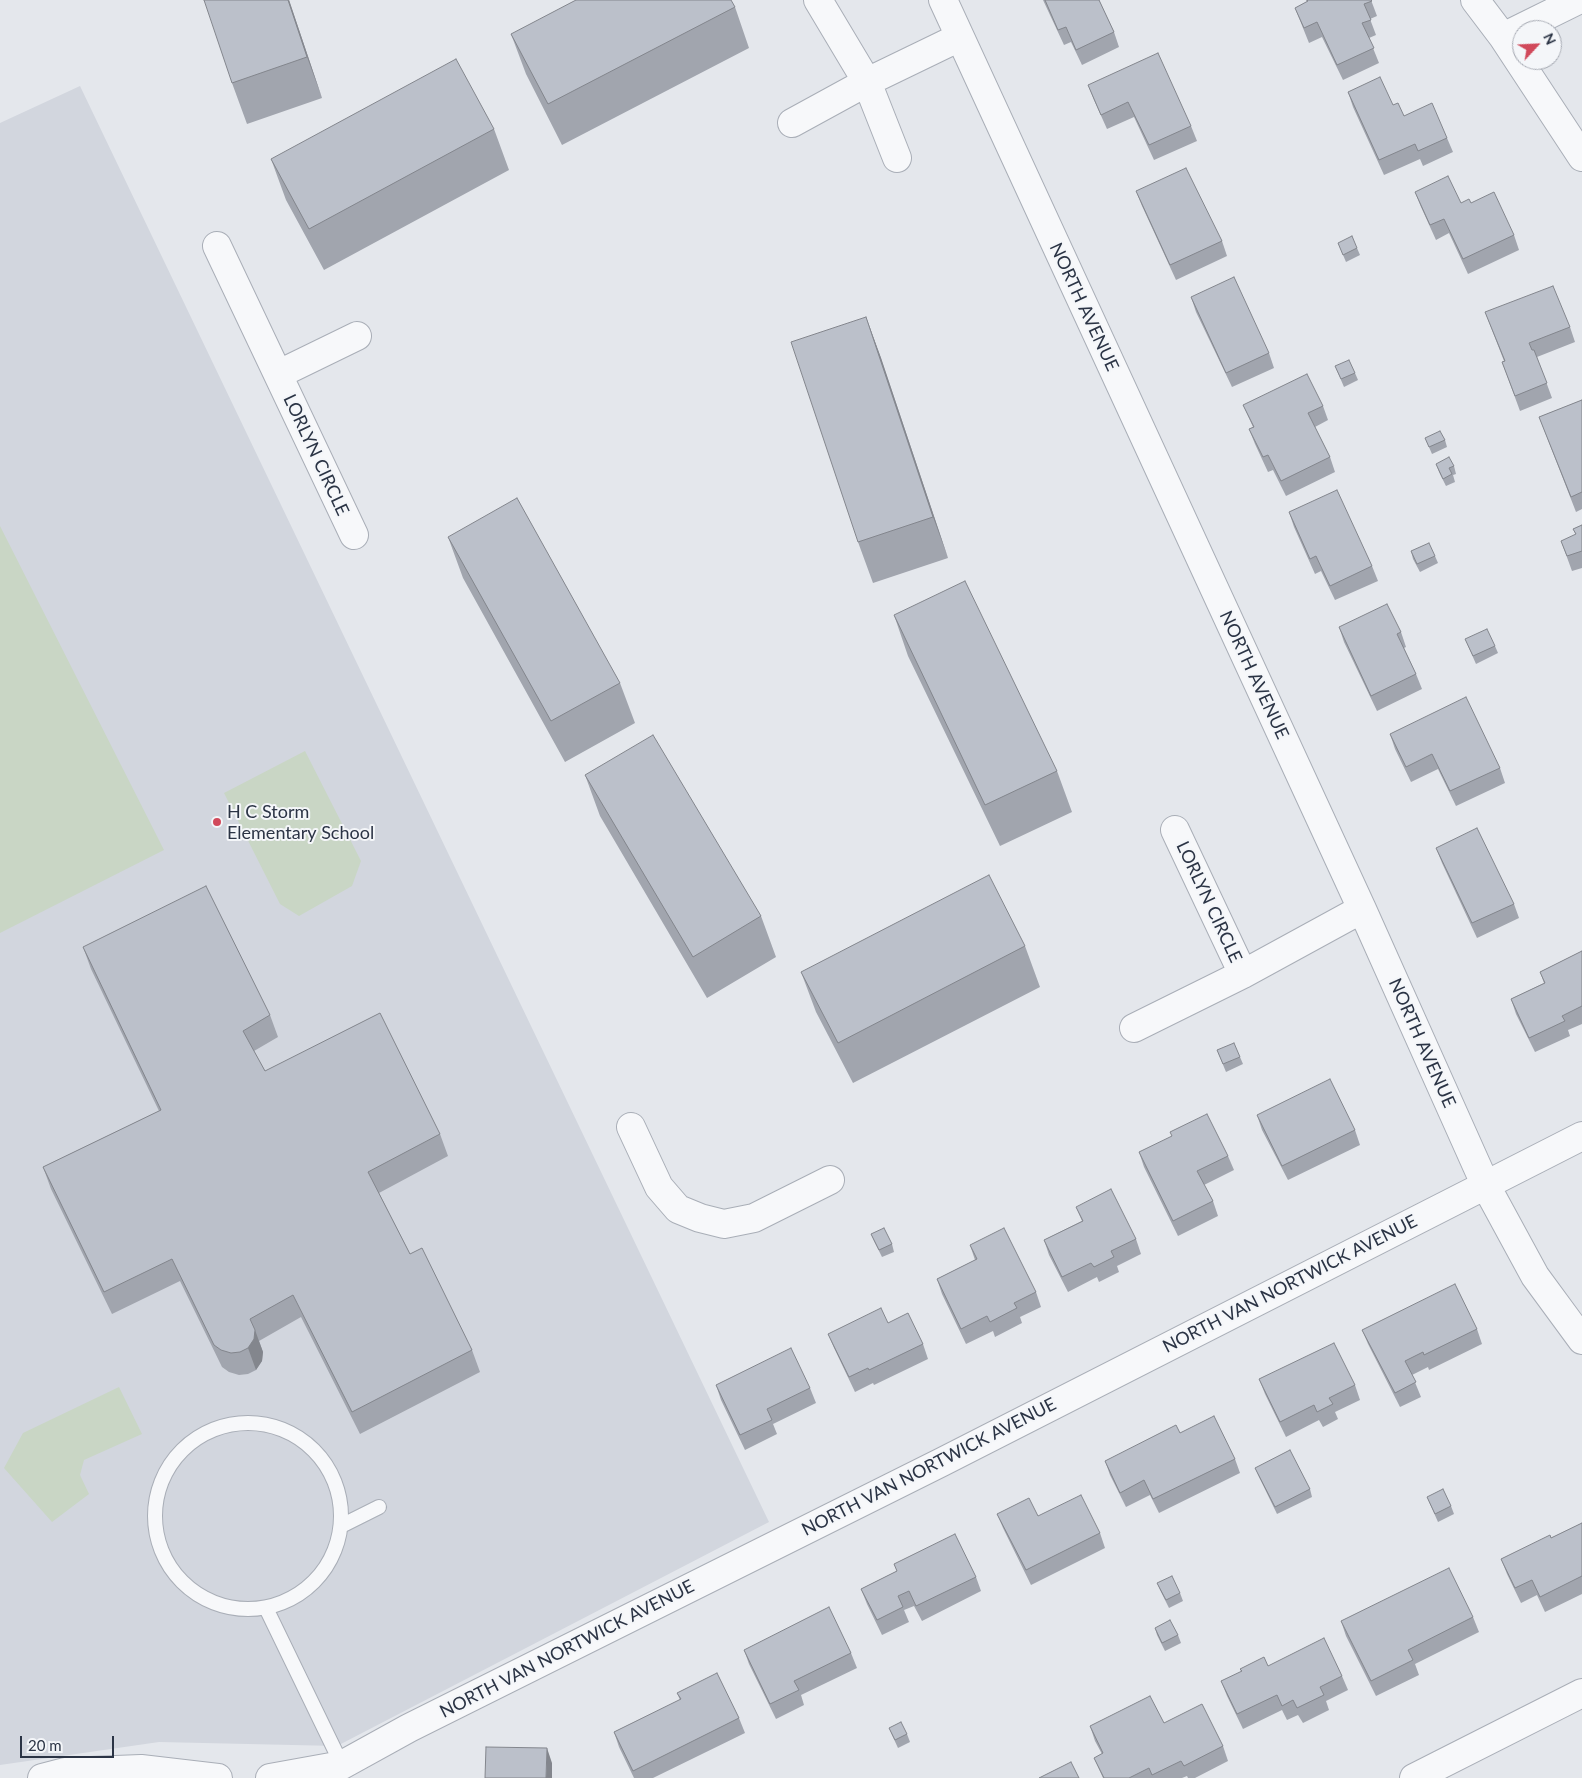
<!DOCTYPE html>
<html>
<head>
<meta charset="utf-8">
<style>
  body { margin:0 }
  #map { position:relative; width:1582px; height:1778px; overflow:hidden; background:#e4e7ec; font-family:Lato,sans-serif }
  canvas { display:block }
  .north { position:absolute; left:1512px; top:20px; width:50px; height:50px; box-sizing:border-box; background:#f4f6f9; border:1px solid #a4a8b1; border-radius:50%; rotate:65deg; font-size:14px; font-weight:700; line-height:20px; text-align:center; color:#2b3445 }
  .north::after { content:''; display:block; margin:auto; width:18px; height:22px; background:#d1495b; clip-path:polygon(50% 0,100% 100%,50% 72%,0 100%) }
  .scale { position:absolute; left:20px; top:1736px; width:94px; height:22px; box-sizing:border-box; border:2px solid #2b3445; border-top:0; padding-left:6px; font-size:15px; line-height:18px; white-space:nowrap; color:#2b3445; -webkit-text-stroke:4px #f4f6f9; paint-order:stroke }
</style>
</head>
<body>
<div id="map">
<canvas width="1582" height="1778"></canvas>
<div class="north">N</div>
<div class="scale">20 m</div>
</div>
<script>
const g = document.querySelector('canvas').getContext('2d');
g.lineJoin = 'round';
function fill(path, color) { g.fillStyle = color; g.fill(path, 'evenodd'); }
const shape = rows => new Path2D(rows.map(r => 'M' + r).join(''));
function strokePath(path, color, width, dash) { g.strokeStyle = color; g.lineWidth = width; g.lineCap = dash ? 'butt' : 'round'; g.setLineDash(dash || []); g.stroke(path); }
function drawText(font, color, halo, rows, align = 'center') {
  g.font = font + ' Lato,sans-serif'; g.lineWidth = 4; g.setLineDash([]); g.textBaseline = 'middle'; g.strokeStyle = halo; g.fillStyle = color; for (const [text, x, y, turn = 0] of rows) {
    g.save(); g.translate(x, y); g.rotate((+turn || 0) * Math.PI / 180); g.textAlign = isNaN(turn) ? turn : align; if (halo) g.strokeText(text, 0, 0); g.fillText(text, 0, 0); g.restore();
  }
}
fill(shape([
  [80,86,769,1522,337,1746,159,1742,0,1765,0,123]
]), '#d2d6de');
fill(shape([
  [0,526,164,850,0,933],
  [305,751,361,861,352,886,299,916,280,904,224,793],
  [119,1387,142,1434,84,1460,80,1475,89,1494,52,1522,4,1468,23,1433]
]), '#c9d6c5');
const service = shape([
  '155 1516a93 93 0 1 1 186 0a93 93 0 1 1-186 0Z',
  [341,1526,379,1507],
  [266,1608,342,1765]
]);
const minor = shape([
  [818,0,867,82,897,158],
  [943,0,1362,909,1485,1184,1535,1276,1582,1340],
  [1475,0,1503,37,1582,157],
  [1503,37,1578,0],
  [792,123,867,82,960,37],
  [217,246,354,535],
  [279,374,357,336],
  [1175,830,1243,974],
  [1134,1028,1243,974,1362,909],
  [631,1127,659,1187,678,1209,700,1218,724,1224,754,1218,830,1180],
  [42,1778,65,1772,141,1769,218,1778],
  [270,1778,342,1765,409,1728,942,1462,1582,1136],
  [1414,1778,1582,1693]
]);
strokePath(service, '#a9aeb7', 16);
strokePath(minor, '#a9aeb7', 30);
strokePath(service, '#f7f8fa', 14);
strokePath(minor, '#f7f8fa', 28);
fill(shape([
  [289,0,322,98,247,124,232,83],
  [1043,0,1099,0,1114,32,1119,47,1082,65,1071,42,1064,45],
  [1306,0,1371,0,1377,16,1370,19,1376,35,1369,38,1379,63,1343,80,1322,37,1309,43,1295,8,1307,2],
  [735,7,749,48,562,145,526,74,511,34],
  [1088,85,1191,126,1197,141,1154,160,1134,117,1107,129,1094,100],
  [1348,92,1393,105,1404,116,1447,138,1453,152,1423,166,1420,159,1384,175,1353,107],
  [494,129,509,170,324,270,286,200,271,159],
  [1136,191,1222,241,1227,256,1176,280,1142,206],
  [1415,192,1461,203,1471,203,1514,235,1519,250,1468,274,1449,233,1436,240,1421,207],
  [1338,243,1357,248,1360,255,1346,262],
  [1191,297,1269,353,1274,368,1232,387,1196,312],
  [1485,312,1570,327,1575,342,1537,357,1552,398,1520,411,1502,362,1504,361],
  [866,317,881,358,948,558,873,583,858,542],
  [1335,366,1355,373,1358,380,1344,387],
  [1582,400,1582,509,1576,512,1539,417],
  [1243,405,1323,406,1328,420,1315,427,1330,457,1335,472,1286,496,1273,470,1268,472,1255,444,1249,429,1253,427],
  [1425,438,1445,440,1447,447,1432,454],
  [1436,464,1454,466,1456,474,1453,475,1455,482,1446,486,1439,472],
  [1289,512,1372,566,1378,581,1335,600,1321,571,1315,574,1294,527],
  [1582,525,1582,568,1572,571,1561,541,1576,535,1573,529],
  [448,537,620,683,635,723,565,762,463,578],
  [1411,551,1435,556,1438,563,1420,572,1413,559],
  [894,615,1057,771,1072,812,1000,846,908,656],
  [1339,627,1401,632,1406,647,1404,648,1416,674,1422,689,1377,711,1344,642],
  [1465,639,1495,646,1498,653,1476,664],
  [1390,734,1500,768,1505,783,1456,806,1438,769,1411,782,1395,749],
  [585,775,761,916,776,957,707,998,600,816],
  [1436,848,1514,904,1519,918,1477,938,1442,863],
  [1025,946,1040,987,853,1083,816,1012,801,972],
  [83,947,270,1015,278,1037,254,1051,265,1071,440,1134,448,1156,379,1193,410,1254,472,1350,480,1372,360,1434,301,1317,259,1341,263,1352,262,1361,256,1370,248,1374,239,1375,229,1372,222,1367,180,1281,112,1314,51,1189,43,1167,159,1111,91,969],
  [1582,951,1582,1024,1568,1030,1570,1036,1535,1052,1516,1014,1511,999,1544,983,1540,972],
  [1217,1050,1240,1057,1243,1064,1226,1072],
  [1257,1115,1355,1130,1360,1145,1288,1180,1262,1130],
  [1139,1152,1228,1156,1234,1170,1204,1185,1213,1201,1218,1216,1178,1236,1144,1167],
  [1076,1207,1136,1239,1141,1254,1117,1266,1119,1272,1099,1282,1097,1277,1068,1292,1049,1255,1044,1240,1082,1221],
  [871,1234,892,1244,894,1252,882,1257,874,1241],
  [970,1245,1036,1292,1041,1307,1020,1317,1022,1323,995,1337,993,1331,966,1344,942,1294,937,1279,975,1260],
  [888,1323,923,1344,928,1359,874,1385,873,1383,855,1392,834,1348,828,1334],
  [1477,1329,1482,1344,1429,1370,1428,1367,1412,1375,1421,1397,1400,1407,1368,1344,1362,1330],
  [1259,1379,1355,1385,1360,1400,1335,1412,1338,1419,1323,1427,1319,1420,1286,1437,1265,1394],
  [716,1385,810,1388,816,1403,773,1424,777,1434,745,1450,721,1400],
  [1180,1433,1235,1459,1240,1473,1159,1513,1150,1495,1126,1507,1110,1475,1105,1461],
  [1255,1468,1310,1489,1312,1497,1277,1514,1258,1475],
  [1427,1497,1451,1506,1454,1514,1438,1522,1430,1504],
  [997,1514,1038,1516,1100,1533,1105,1548,1031,1585,1003,1528],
  [1582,1523,1582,1594,1545,1612,1537,1595,1521,1603,1507,1574,1501,1559,1551,1538],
  [894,1564,976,1577,981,1591,922,1621,914,1606,904,1610,909,1622,882,1635,867,1604,861,1589,897,1571],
  [1157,1583,1180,1593,1183,1601,1169,1608,1160,1590],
  [1473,1617,1479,1632,1415,1664,1419,1675,1376,1696,1346,1636,1341,1621],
  [1155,1628,1178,1635,1181,1643,1165,1651,1157,1635],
  [744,1650,851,1653,857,1668,801,1695,804,1705,776,1719,749,1664],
  [1268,1666,1342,1676,1348,1690,1326,1701,1329,1710,1303,1723,1298,1715,1287,1720,1282,1710,1243,1729,1227,1696,1221,1681,1241,1672,1240,1669],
  [677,1693,739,1718,745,1733,653,1778,634,1778,619,1747,614,1732,680,1700],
  [1164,1723,1223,1746,1228,1761,1195,1778,1188,1778,1187,1776,1182,1778,1103,1778,1094,1758,1102,1754,1095,1741,1090,1726],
  [889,1728,907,1734,910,1742,898,1748,892,1735]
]), '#a1a5ae');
fill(shape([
  [288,0,289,0,322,98,307,57],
  [866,317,881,358,948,558,933,517],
  [255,1330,263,1352,262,1361,256,1370,248,1348],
  [547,1748,552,1763,552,1778,546,1778]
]), '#83868d');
const building = shape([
  [204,0,288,0,307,57,232,83,204,0],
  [576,0,731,0,735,7,548,104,511,34,576,0],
  [1045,0,1099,0,1114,32,1076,50,1066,27,1058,30,1045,0],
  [1307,0,1371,0,1372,1,1364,4,1371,20,1362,23,1374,48,1337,65,1317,22,1304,28,1295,8,1308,1,1307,0],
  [1158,53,1191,126,1149,145,1128,102,1101,115,1088,85,1158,53],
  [456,59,494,129,309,229,271,159,456,59],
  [1380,77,1393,105,1398,103,1404,116,1432,103,1447,138,1418,151,1415,144,1379,160,1348,92,1380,77],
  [1186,168,1222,241,1170,265,1136,191,1186,168],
  [1448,176,1461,203,1469,199,1471,203,1494,192,1514,235,1463,259,1444,219,1430,225,1415,192,1448,176],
  [1352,236,1357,248,1343,255,1338,243,1352,236],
  [1234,277,1269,353,1226,373,1191,297,1234,277],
  [1553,286,1570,327,1529,343,1532,350,1534,350,1547,383,1515,396,1502,362,1505,361,1485,312,1553,286],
  [866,317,933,517,858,542,791,342,866,317],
  [1349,360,1355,373,1341,379,1335,366,1349,360],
  [1307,374,1323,406,1308,413,1330,457,1281,481,1268,455,1263,457,1249,429,1254,427,1243,405,1307,374],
  [1582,400,1582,492,1571,497,1539,417,1582,400],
  [1440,431,1445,440,1429,447,1425,438,1440,431],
  [1449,457,1454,466,1449,468,1452,474,1443,479,1436,464,1449,457],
  [1337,490,1372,566,1330,586,1316,556,1310,559,1289,512,1337,490],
  [517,498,620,683,551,721,448,537,517,498],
  [1582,525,1582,551,1567,556,1561,541,1576,534,1573,529,1582,525],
  [1429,543,1435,556,1417,564,1411,551,1429,543],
  [965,581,1057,771,985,805,894,615,965,581],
  [1387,604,1401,632,1397,634,1416,674,1371,696,1339,627,1387,604],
  [1487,629,1495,646,1473,656,1465,639,1487,629],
  [1466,697,1500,768,1450,791,1432,754,1406,767,1390,734,1466,697],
  [653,735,761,916,693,957,585,775,653,735],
  [1477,828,1514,904,1472,923,1436,848,1477,828],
  [989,875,1025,946,838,1043,801,972,989,875],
  [206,886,270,1015,243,1031,265,1071,380,1013,440,1134,368,1172,410,1254,422,1248,472,1350,352,1412,293,1295,250,1319,255,1330,254,1339,248,1348,240,1352,231,1353,221,1350,214,1345,172,1259,104,1292,43,1167,161,1110,83,947,206,886],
  [1582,951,1582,1006,1562,1016,1565,1021,1529,1038,1511,999,1545,983,1540,972,1582,951],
  [1234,1043,1240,1057,1223,1064,1217,1050,1234,1043],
  [1330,1079,1355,1130,1282,1166,1257,1115,1330,1079],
  [1207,1114,1228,1156,1197,1171,1213,1201,1173,1221,1139,1152,1172,1136,1170,1132,1207,1114],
  [1111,1189,1136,1239,1111,1251,1114,1257,1094,1267,1091,1263,1062,1277,1044,1240,1083,1221,1076,1207,1111,1189],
  [884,1228,892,1244,879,1250,871,1234,884,1228],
  [1004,1228,1036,1292,1014,1303,1017,1308,990,1322,987,1316,961,1329,937,1279,977,1259,970,1245,1004,1228],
  [1455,1284,1477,1329,1424,1355,1423,1352,1405,1361,1416,1382,1395,1393,1362,1330,1455,1284],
  [881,1308,888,1323,908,1313,923,1344,869,1370,868,1368,849,1377,828,1334,881,1308],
  [1334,1343,1355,1385,1329,1398,1333,1404,1317,1412,1314,1405,1280,1422,1259,1379,1334,1343],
  [791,1348,810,1388,767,1409,772,1420,740,1435,716,1385,791,1348],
  [1214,1416,1235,1459,1153,1499,1144,1480,1120,1493,1105,1461,1176,1425,1180,1433,1214,1416],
  [1290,1450,1310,1489,1275,1507,1255,1468,1290,1450],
  [1443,1489,1451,1506,1435,1514,1427,1497,1443,1489],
  [1081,1495,1100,1533,1026,1570,997,1514,1029,1498,1038,1516,1081,1495],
  [1582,1523,1582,1576,1540,1597,1532,1580,1515,1588,1501,1559,1550,1535,1551,1538,1582,1523],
  [955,1534,976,1577,916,1606,909,1591,898,1596,903,1607,877,1620,861,1589,897,1571,894,1564,955,1534],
  [1449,1568,1473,1617,1408,1650,1413,1660,1371,1681,1341,1621,1449,1568],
  [1172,1576,1180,1593,1166,1600,1157,1583,1172,1576],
  [829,1607,851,1653,794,1681,799,1690,770,1704,744,1650,829,1607],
  [1170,1620,1178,1635,1162,1643,1155,1628,1170,1620],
  [1324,1638,1342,1676,1320,1687,1324,1695,1297,1708,1293,1700,1282,1706,1277,1695,1237,1714,1221,1681,1242,1671,1240,1669,1264,1657,1268,1666,1324,1638],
  [717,1673,739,1718,633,1771,614,1732,681,1699,677,1693,717,1673],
  [1150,1696,1164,1723,1202,1704,1223,1746,1184,1766,1181,1761,1152,1775,1149,1768,1129,1778,1104,1778,1094,1758,1103,1753,1090,1726,1150,1696],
  [901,1722,907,1734,895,1740,889,1728,901,1722],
  [486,1747,547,1748,546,1778,485,1778,486,1747],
  [1071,1762,1079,1778,1039,1778,1071,1762]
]);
fill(building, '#bbc0ca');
strokePath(building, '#83868d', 1);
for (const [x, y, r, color] of [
  [217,822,5,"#d1495b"]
]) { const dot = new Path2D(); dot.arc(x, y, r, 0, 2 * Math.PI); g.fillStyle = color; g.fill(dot); strokePath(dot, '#f4f6f9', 2); }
drawText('18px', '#2b3445', '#f4f6f9', [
  ["NORTH AVENUE",1084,307,65],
  ["LORLYN CIRCLE",316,455,65],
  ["NORTH AVENUE",1254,675,65],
  ["LORLYN CIRCLE",1209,902,65],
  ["NORTH AVENUE",1422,1043,66],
  ["NORTH VAN NORTWICK AVENUE",1290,1284,-27],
  ["NORTH VAN NORTWICK AVENUE",929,1467,-27],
  ["NORTH VAN NORTWICK AVENUE",567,1649,-27]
]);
drawText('18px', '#2b3445', '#f4f6f9', [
  ["H C Storm",227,812],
  ["Elementary School",227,833]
], 'left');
</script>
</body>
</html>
